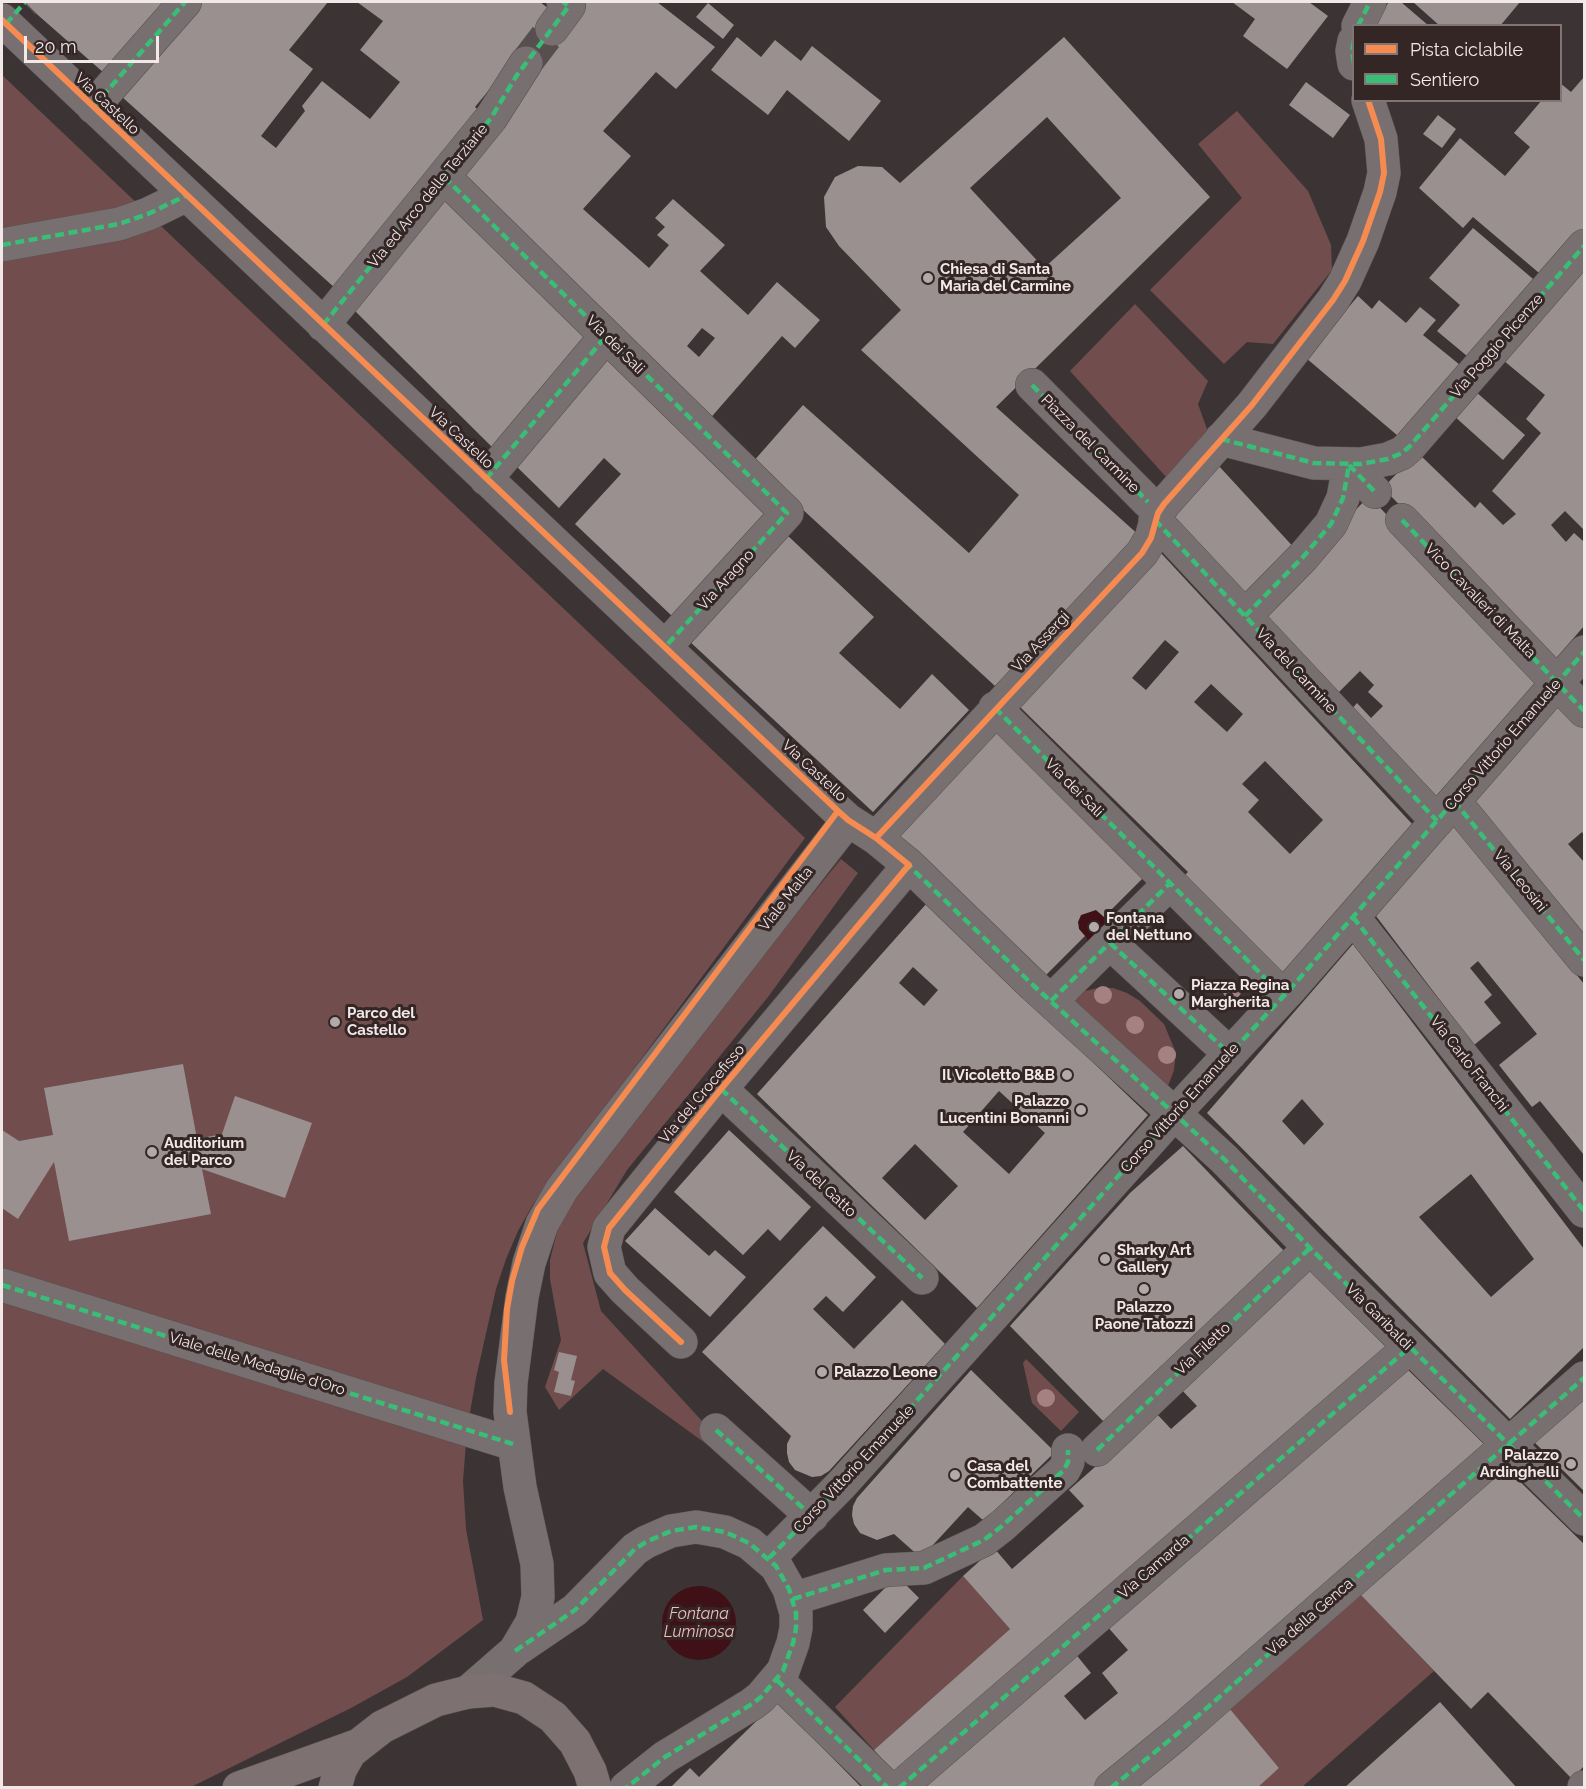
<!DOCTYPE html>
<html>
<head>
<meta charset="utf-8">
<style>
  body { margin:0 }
  #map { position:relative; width:1586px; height:1789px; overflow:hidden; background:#3c3434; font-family:Raleway,sans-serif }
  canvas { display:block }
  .frame { position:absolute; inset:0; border:3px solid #f2e8e8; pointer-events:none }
  .legend { position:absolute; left:1352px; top:24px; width:210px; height:78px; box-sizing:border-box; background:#352626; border:2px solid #817474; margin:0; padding:8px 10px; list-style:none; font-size:18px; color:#f2e8e8 }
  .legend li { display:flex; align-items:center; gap:12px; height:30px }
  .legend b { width:30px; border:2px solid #817474 }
  .scale { position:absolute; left:24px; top:36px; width:135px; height:27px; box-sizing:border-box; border:3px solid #f2e8e8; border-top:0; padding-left:8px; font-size:18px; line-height:21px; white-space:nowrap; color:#f2e8e8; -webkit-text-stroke:4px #352626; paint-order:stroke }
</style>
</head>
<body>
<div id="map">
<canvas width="1586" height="1789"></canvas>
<div class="frame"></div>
<ul class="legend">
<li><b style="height:8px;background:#f68b52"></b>Pista ciclabile</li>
<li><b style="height:8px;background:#3abd76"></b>Sentiero</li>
</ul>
<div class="scale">20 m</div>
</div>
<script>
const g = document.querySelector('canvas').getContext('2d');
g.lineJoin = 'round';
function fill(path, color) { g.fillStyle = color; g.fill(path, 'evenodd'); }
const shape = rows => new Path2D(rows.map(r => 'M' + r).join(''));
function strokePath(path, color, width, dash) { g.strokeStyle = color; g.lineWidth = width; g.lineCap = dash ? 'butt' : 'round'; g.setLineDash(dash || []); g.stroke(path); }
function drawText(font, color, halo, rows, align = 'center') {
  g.font = font + ' Raleway,sans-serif'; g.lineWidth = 6; g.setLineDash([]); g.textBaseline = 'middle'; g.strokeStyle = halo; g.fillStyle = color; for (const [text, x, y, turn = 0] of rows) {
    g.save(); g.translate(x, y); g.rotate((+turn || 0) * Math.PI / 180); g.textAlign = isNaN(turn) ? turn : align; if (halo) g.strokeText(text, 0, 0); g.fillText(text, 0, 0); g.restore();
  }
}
fill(shape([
  [2,75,805,838,532,1206,518,1231,506,1259,496,1289,476,1378,467,1430,463,1481,466,1529,483,1620,407,1677,351,1708,191,1787,2,1787],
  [1237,111,1308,191,1331,245,1332,270,1273,344,1247,342,1224,364,1150,290,1242,198,1198,144],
  [1135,304,1208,381,1198,404,1208,432,1168,479,1070,371],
  [841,859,858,873,768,997,627,1170,583,1243,601,1311,713,1433,705,1443,603,1369,559,1410,545,1387,561,1340,550,1279,550,1260,558,1228,576,1196,696,1037],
  [1098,988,1113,988,1127,993,1140,1001,1164,1024,1176,1053,1174,1070,1168,1086,1071,998,1085,991],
  [1026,1359,1079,1412,1061,1431,1032,1403,1023,1363],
  [963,1576,1010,1629,874,1750,835,1707],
  [1358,1592,1434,1671,1302,1787,1257,1787,1279,1768,1230,1709]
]), '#724d4d');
fill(shape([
  [1096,910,1106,919,1110,919,1112,922,1088,943,1087,938,1079,929,1078,922,1081,915],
  '662 1623a37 37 0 1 1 74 0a37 37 0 1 1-74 0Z'
]), '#3f1015');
fill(shape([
  [23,2,166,2,104,73],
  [201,2,328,2,289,50,313,69,261,136,276,148,305,111,302,106,322,81,370,119,400,82,360,50,383,21,357,2,540,2,553,12,583,2,657,2,715,47,676,89,656,72,603,131,631,156,583,209,649,268,669,245,657,235,665,227,655,218,673,199,725,245,700,271,748,315,777,282,820,320,795,348,782,336,707,422,454,177,539,74,518,55,475,107,483,114,335,288,121,96],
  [702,328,715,338,699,357,687,346],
  [1232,2,1309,2,1328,16,1287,69,1243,36,1255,19],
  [1389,2,1401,2,1429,26,1371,26],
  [1413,2,1520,2,1500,26,1440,26],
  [708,3,734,25,723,39,696,17],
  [737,37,761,57,775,40,801,61,812,46,881,101,849,141,787,90,768,115,711,70],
  [1064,37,1210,197,996,407,1141,537,995,686,752,463,803,405,969,553,1019,495,861,350,901,310,839,246,826,227,824,197,835,177,858,166,882,167,900,183],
  [1047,117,1121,198,1044,268,970,188],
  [1584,77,1584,231,1545,278,1473,217,1463,228,1419,188,1460,138,1505,176,1530,147,1514,133,1542,100,1560,100,1560,83,1571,92],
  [1306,82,1350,115,1333,138,1289,105],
  [1438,115,1456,129,1442,148,1423,134],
  [448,193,588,335,493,448,353,309],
  [1473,228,1539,284,1473,361,1437,331,1460,305,1429,278],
  [1584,263,1584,530,1565,511,1551,525,1566,542,1574,533,1583,541,1584,539,1584,626,1553,662,1383,488,1417,452,1475,508,1480,502,1503,525,1516,514,1492,491,1541,433,1526,419,1545,395,1503,360],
  [1358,296,1372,309,1379,300,1406,323,1420,307,1436,320,1423,335,1465,369,1404,441,1306,358],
  [610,353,770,513,673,617,575,524,621,474,604,458,559,508,515,465],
  [1475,391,1525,435,1503,460,1453,415],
  [1218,465,1298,552,1247,605,1167,519],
  [1369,496,1540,678,1433,800,1350,711,1357,703,1371,718,1383,706,1368,692,1374,685,1360,671,1335,696,1256,614],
  [786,534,874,617,839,653,900,709,932,674,969,710,873,812,687,639],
  [1160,552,1413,825,1280,976,1181,879,1188,872,1018,705],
  [1165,640,1179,652,1146,690,1132,678],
  [1211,684,1243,714,1227,732,1194,702],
  [1265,761,1323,820,1290,854,1248,812,1259,800,1242,784],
  [1559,700,1584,727,1584,835,1582,832,1568,844,1584,862,1584,944,1468,802],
  [999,730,1146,875,1104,917,1096,910,1081,915,1078,922,1079,929,1085,936,1045,976,900,836],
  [1453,821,1584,984,1584,1155,1540,1101,1532,1107,1499,1065,1537,1034,1478,961,1470,968,1492,995,1484,1002,1501,1023,1474,1045,1376,916],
  [927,903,1148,1115,977,1308,757,1094],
  [913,967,938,990,924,1006,899,983],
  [999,1091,1045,1133,1009,1174,963,1132],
  [915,1144,958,1186,925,1220,882,1178],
  [1353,944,1584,1249,1584,1347,1510,1419,1207,1113],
  [1302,1099,1324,1124,1304,1145,1282,1121],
  [1471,1174,1534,1259,1491,1297,1419,1217],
  [183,1064,197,1139,222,1134,235,1096,312,1123,285,1198,202,1169,211,1214,69,1241,54,1162,18,1219,2,1208,2,1130,19,1141,53,1135,44,1088],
  [729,1130,811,1207,780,1241,768,1229,743,1255,674,1192],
  [1183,1146,1285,1252,1104,1422,1010,1326,1130,1193],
  [655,1208,709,1256,715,1250,746,1277,710,1317,625,1241],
  [823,1226,876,1277,843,1312,826,1296,813,1309,854,1349,902,1300,945,1344,829,1471,821,1476,812,1477,795,1470,789,1462,787,1453,787,1444,791,1436,702,1352],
  [1310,1270,1390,1351,898,1777,874,1750,1010,1629,963,1576,994,1548,1012,1569,1084,1506,1069,1490,1156,1413,1171,1429,1197,1406,1179,1387],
  [559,1352,577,1356,571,1380,575,1381,571,1396,554,1392,559,1372,554,1370],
  [1404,1366,1488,1448,1119,1767,1094,1788,929,1788,921,1779,1074,1652,1091,1673,1064,1696,1085,1720,1118,1693,1102,1673,1128,1650,1106,1625],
  [971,1370,1055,1452,984,1521,968,1507,921,1558,894,1534,877,1540,860,1533,854,1524,852,1515,853,1506,857,1498],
  [1584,1390,1584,1491,1529,1437],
  [1502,1464,1584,1544,1584,1766,1572,1779,1488,1692,1471,1709,1358,1592],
  [897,1576,919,1598,885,1633,863,1610],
  [777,1701,862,1788,670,1788,690,1768,699,1777],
  [1440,1702,1517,1788,1344,1788],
  [1230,1709,1279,1768,1257,1788,1135,1788]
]), '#9b9090');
strokePath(shape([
  [24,3,25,2],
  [526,63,552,29]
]), '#574f4f', 33, [33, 16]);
const street = shape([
  [2,20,838,811,848,820,876,838,909,865,1034,986,1224,1159,1310,1248,1584,1519],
  [1358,26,1370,2],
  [552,29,569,6,563,2],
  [1354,41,1352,51,1354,64],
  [93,107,185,2],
  [444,177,787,513,665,647],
  [2,245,119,224,148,214,187,195],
  [323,325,491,118,526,63],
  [1032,385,1148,502],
  [1221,439,1314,463,1361,464,1388,459,1402,453,1410,446,1584,246],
  [1349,465,1375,492],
  [486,479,606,336],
  [1155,520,1437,821],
  [1402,520,1584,711],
  [1245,616,1303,557,1331,524,1343,498,1349,465],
  [995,708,1283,996],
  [1454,801,1584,960],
  [876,838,1142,553,1151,538,1158,513,1164,504,1252,405,1333,300,1345,281,1363,241,1380,192,1384,173,1381,139,1368,100],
  [1353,917,1584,1211],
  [1110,943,1230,1054],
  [1051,1001,1169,884],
  [721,1089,922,1278],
  [2,1285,513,1444],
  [681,1342,625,1290,610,1273,604,1247,609,1228,721,1089,909,865],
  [716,1430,812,1516],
  [1097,1450,1310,1248],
  [769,1558,842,1484,1174,1114,1291,988,1584,652],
  [793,1599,886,1570,924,1568,984,1540,1002,1526,1064,1470,1068,1462,1068,1450],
  [519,1648,575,1610,635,1549,646,1542,671,1531,696,1527,725,1532,749,1543,776,1566,789,1589,796,1613,796,1628,793,1643,783,1671,761,1697,752,1704,665,1757,626,1788],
  [777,1680,888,1788],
  [468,1692,515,1651,532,1622,538,1597,537,1564,520,1487,510,1412,511,1383,522,1297,529,1263,542,1224,562,1189,848,820],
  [899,1788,1410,1347],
  [1111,1788,1177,1734,1584,1378],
  [1584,1788,1584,1787]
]);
const secondary = shape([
  [239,1788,356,1746],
  [335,1788,340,1770,350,1752,382,1727,436,1700,468,1692,495,1690,524,1698,553,1717,575,1742,590,1771,595,1788]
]);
strokePath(street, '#585151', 34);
strokePath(secondary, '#585151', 34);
strokePath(street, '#787070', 33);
strokePath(secondary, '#7d7172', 33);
strokePath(shape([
  [6,24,25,2],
  [1358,26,1370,2],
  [1354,41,1352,51,1354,64],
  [93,107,185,2],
  [444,177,787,513,665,647],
  [2,245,119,224,148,214,187,195],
  [323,325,491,118,517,75,569,6,563,2],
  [1032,385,1148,502],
  [1221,439,1314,463,1361,464,1388,459,1402,453,1410,446,1584,246],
  [1349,465,1375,492],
  [486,479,606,336],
  [1155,520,1437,821],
  [1402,520,1584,711],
  [1245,616,1303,557,1331,524,1343,498,1349,465],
  [995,708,1283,996],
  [1454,801,1584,960],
  [905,862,1034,986,1224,1159,1310,1248,1584,1519],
  [1353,917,1584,1211],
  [1110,943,1230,1054],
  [1051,1001,1169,884],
  [721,1089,922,1278],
  [2,1285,513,1444],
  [716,1430,812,1516],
  [1097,1450,1310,1248],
  [769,1558,842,1484,1174,1114,1291,988,1584,652],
  [793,1599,886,1570,924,1568,984,1540,1002,1526,1064,1470,1068,1462,1068,1450],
  [515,1651,575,1610,635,1549,646,1542,671,1531,696,1527,725,1532,749,1543,776,1566,789,1589,796,1613,796,1628,793,1643,783,1671,761,1697,752,1704,665,1757,626,1788],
  [777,1680,888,1788],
  [899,1788,1410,1347],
  [1111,1788,1177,1734,1584,1378],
  [1584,1788,1584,1787]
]), '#3abd76', 4.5, [9, 4.5]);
strokePath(shape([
  [2,20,838,811,848,820,876,838,909,865,721,1089,609,1228,604,1247,610,1273,625,1290,681,1342],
  [876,838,1142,553,1151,538,1158,513,1164,504,1252,405,1333,300,1345,281,1363,241,1380,192,1384,173,1381,139,1368,100],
  [510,1412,504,1360,507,1309,512,1281,522,1247,538,1209,838,811]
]), '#f68b52', 6);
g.fillStyle = '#a48282';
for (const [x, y] of [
  [1232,991],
  [1103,995],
  [1135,1025],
  [1167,1055],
  [1046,1398]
]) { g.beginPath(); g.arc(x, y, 9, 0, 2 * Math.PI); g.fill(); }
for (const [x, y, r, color] of [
  [928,278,6,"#b2a9a9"],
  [1094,927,6,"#b2a9a9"],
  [1179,994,6,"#b2a9a9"],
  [335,1022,6,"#b2a9a9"],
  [1067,1075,6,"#b2a9a9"],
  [1081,1110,6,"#b2a9a9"],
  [152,1152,6,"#b2a9a9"],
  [1105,1259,6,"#b2a9a9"],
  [1144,1289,6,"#b2a9a9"],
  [822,1372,6,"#b2a9a9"],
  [1571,1464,6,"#b2a9a9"],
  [955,1475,6,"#b2a9a9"]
]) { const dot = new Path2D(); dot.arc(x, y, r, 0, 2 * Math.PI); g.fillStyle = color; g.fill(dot); strokePath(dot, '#352626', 2); }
drawText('15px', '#f2e8e8', '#352626', [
  ["Via Castello",107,104,43],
  ["Via ed Arco delle Terziarie",428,196,-51],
  ["Via dei Sali",615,345,45],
  ["Via Poggio Picenze",1497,346,-49],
  ["Via Castello",461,438,43],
  ["Piazza del Carmine",1090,444,45],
  ["Via Aragno",726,580,-48],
  ["Vico Cavalieri di Malta",1480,601,46],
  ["Via Assergi",1041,642,-47],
  ["Via del Carmine",1296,671,47],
  ["Corso Vittorio Emanuele",1503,745,-49],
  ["Via Castello",814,771,43],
  ["Via dei Sali",1074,788,45],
  ["Via Leosini",1520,881,51],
  ["Viale Malta",786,899,-52],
  ["Via Carlo Franchi",1469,1064,52],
  ["Via del Crocefisso",702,1094,-50],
  ["Corso Vittorio Emanuele",1180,1108,-48],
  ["Via del Gatto",821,1184,43],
  ["Via Garibaldi",1379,1317,45],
  ["Via Filetto",1203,1349,-43],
  ["Viale delle Medaglie d'Oro",257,1364,17],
  ["Corso Vittorio Emanuele",854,1469,-47],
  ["Via Camarda",1154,1567,-41],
  ["Via della Genca",1310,1617,-41]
]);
drawText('bold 15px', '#f2e8e8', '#352626', [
  ["Chiesa di Santa",940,269],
  ["Maria del Carmine",940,286],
  ["Fontana",1106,918],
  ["del Nettuno",1106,935],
  ["Piazza Regina",1191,985],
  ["Margherita",1191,1002],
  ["Parco del",347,1013],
  ["Castello",347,1030],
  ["Il Vicoletto B&B",1055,1075,"right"],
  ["Palazzo",1069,1101,"right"],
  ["Lucentini Bonanni",1069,1118,"right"],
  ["Auditorium",164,1143],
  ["del Parco",164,1160],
  ["Sharky Art",1117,1250],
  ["Gallery",1117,1267],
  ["Palazzo",1144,1307,"center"],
  ["Paone Tatozzi",1144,1324,"center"],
  ["Palazzo Leone",834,1372],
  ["Palazzo",1559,1455,"right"],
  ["Ardinghelli",1559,1472,"right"],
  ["Casa del",967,1466],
  ["Combattente",967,1483]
], 'left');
drawText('italic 16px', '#f4bcbd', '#352626', [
  ["Fontana",699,1614],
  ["Luminosa",699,1632]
]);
</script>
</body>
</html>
